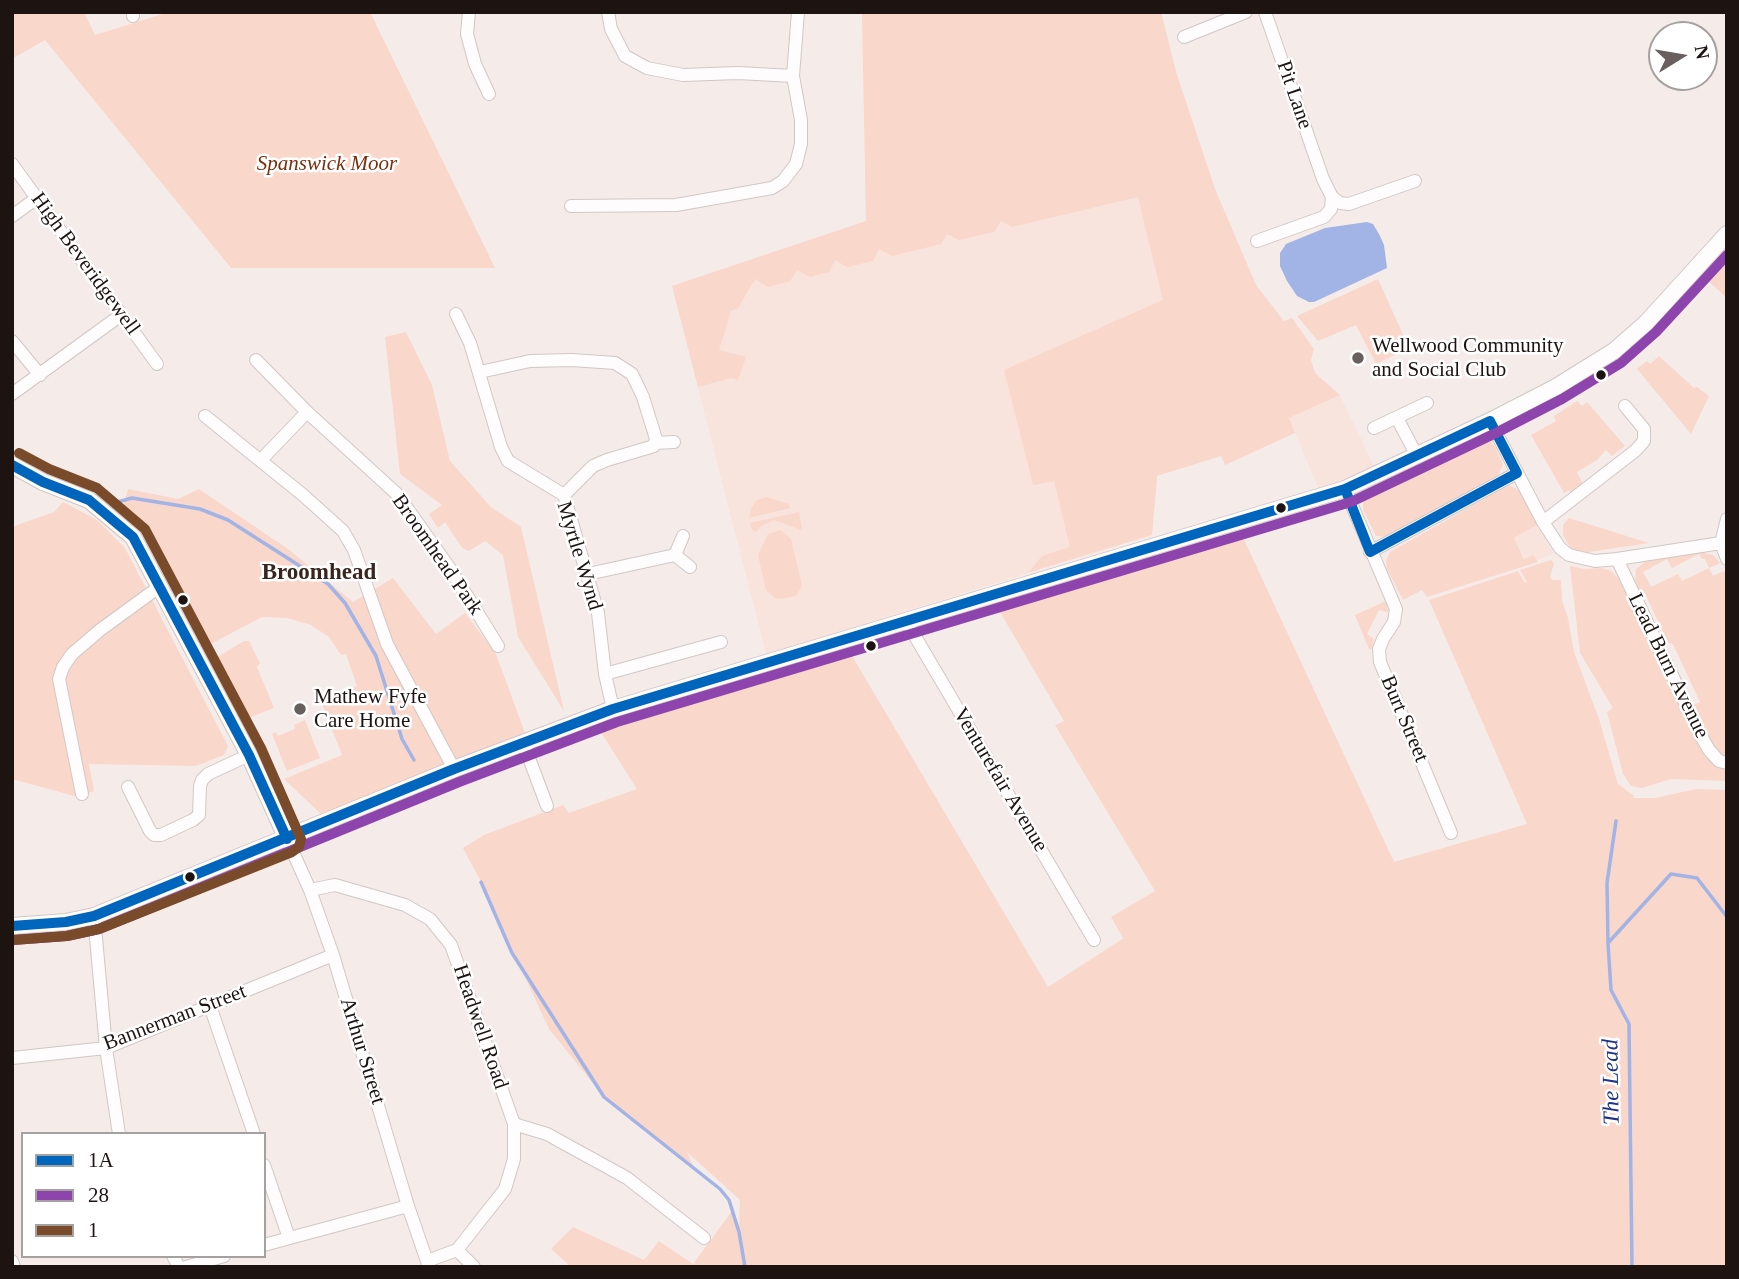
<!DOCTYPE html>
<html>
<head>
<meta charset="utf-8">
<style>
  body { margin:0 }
  #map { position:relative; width:1739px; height:1279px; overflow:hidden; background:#f5ece9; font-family:"Times New Roman",serif }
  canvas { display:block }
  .frame { position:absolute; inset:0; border:14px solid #1d1310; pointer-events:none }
  .legend { position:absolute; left:21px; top:1132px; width:245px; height:126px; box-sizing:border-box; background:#fff; border:2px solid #a5a19f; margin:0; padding:9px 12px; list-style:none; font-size:21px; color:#1d1310 }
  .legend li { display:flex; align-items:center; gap:14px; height:35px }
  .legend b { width:35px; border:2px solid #a5a19f }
  .north { position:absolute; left:1648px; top:21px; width:70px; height:70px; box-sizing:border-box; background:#fff; border:2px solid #a5a19f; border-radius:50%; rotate:79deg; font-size:19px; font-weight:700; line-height:28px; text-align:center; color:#1d1310 }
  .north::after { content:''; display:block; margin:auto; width:24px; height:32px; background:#695f5c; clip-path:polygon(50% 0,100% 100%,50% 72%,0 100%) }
</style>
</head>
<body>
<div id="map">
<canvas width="1739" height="1279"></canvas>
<div class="frame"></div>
<ul class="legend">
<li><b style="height:9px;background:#0065bd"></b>1A</li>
<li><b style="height:9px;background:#8e44ad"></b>28</li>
<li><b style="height:9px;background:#7a4b2a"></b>1</li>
</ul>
<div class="north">N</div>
</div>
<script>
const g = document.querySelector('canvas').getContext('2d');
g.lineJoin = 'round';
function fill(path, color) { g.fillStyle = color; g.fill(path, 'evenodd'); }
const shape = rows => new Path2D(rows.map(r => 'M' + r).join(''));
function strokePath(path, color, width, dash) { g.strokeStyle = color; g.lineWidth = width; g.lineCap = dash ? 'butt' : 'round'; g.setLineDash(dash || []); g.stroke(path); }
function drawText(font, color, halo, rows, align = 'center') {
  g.font = font + ' "Times New Roman",serif'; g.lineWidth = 5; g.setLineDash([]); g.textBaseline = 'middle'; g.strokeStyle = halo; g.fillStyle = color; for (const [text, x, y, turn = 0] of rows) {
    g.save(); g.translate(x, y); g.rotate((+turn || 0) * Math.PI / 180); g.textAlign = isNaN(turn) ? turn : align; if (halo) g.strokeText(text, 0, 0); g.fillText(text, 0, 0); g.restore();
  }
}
fill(shape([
  [862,12,1161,12,1176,72,1215,189,1256,285,1157,476,1152,535,766,654,672,286,866,221],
  [1340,395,1375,468,1318,488,1289,418],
  [1539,524,1553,554,1538,560,1534,555,1525,559,1514,538]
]), '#f8e4dc');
fill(shape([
  [12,12,84,12,95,35,169,12,370,12,495,268,231,268,45,40,12,59],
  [862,12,1161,12,1176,72,1215,189,1256,285,1284,321,1292,318,1314,349,1311,360,1315,373,1340,395,1289,418,1295,433,1225,465,1221,456,1157,476,1152,535,1029,572,1042,556,1070,547,1054,481,1033,485,1004,370,1163,300,1138,197,1012,227,1001,221,994,232,959,240,947,234,941,244,892,256,879,249,873,261,847,267,835,260,829,272,810,277,797,270,790,281,768,287,755,279,738,308,731,311,719,350,746,357,738,380,731,378,698,387,672,286,866,221],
  [1727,254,1727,298,1706,279],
  [1378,279,1409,348,1376,364,1356,325,1318,341,1297,316],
  [406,332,432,385,450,461,491,507,521,527,564,711,518,637,503,555,485,541,469,551,462,548,445,522,438,528,429,514,442,505,400,474,385,337],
  [1659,356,1694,388,1697,387,1709,396,1691,434,1637,369,1647,361,1650,364],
  [1577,401,1582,406,1587,402,1625,446,1612,456,1606,450,1597,460,1577,472,1584,486,1572,496,1569,490,1564,493,1531,435,1556,421,1554,416],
  [1480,440,1491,442,1495,447,1503,465,1498,475,1387,537,1376,536,1363,510,1363,501,1367,494,1427,467],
  [1511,486,1522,492,1539,524,1514,538,1524,559,1534,555,1538,562,1427,597,1422,590,1403,600,1387,569,1386,561,1390,552,1505,487],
  [128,489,178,499,199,489,288,549,353,602,393,578,436,634,465,613,496,654,525,733,321,814,284,779,342,755,321,701,357,686,346,654,341,655,329,637,311,625,287,618,262,617,205,647,145,538,121,513],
  [767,497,789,504,790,508,749,518,752,507,757,500],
  [63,502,97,520,125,548,228,746,224,755,196,766,89,764,94,791,78,797,12,779,12,527,54,512],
  [799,512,802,527,801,530,774,520,761,526,756,532,752,530,750,523],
  [1569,518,1649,543,1589,552,1576,550,1570,547,1563,535,1563,525],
  [780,530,791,539,802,586,796,596,781,599,775,598,766,590,758,555,768,534],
  [1240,531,1394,862,1527,824,1429,600,1518,571,1525,583,1527,582,1520,570,1551,560,1554,564,1550,576,1552,580,1561,580,1562,601,1568,618,1574,652,1599,719,1618,784,1634,796,1633,798,1655,798,1696,789,1727,790,1727,1267,571,1267,551,1249,573,1227,644,1260,659,1241,693,1264,732,1211,739,1229,740,1200,687,1152,695,1170,604,1097,549,1029,481,882,463,848,484,835,563,805,569,813,637,789,595,723,845,644,1048,987,1127,936,1123,938,1111,917,1155,891,1055,725,1064,721,994,602],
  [1700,552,1713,555,1720,563,1709,568,1713,576,1724,571,1727,577,1727,761,1716,750,1694,705,1700,702,1673,644,1668,643,1644,591,1640,592,1635,581,1636,569,1646,561],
  [1699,554,1702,559,1705,559,1709,568,1682,581,1678,574,1651,587,1643,572,1667,559,1672,568],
  [1570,566,1584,569,1602,568,1611,571,1618,578,1624,587,1699,746,1715,765,1727,768,1727,781,1671,779,1642,788,1631,786,1623,774,1607,712,1613,708,1580,653],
  [1386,601,1388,612,1379,610,1367,634,1374,639,1372,649,1369,649,1355,615],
  [244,641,249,641,260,663,257,667,274,708,243,720,212,660],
  [305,720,320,758,287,771,272,734,276,732,278,736,295,729,294,725]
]), '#f9d7cb');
fill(shape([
  [1367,222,1373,224,1379,234,1384,245,1387,268,1314,302,1309,302,1297,296,1287,281,1280,266,1280,253,1286,244,1325,228]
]), '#a2b3e5');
strokePath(shape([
  [114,503,132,498,200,509,228,520,328,584,345,603,376,656,402,739,414,760],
  [1616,821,1607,883,1608,943,1611,990,1629,1024,1632,1267],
  [481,882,512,953,604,1097,720,1189,729,1200,739,1232,745,1267],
  [1608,943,1671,874,1697,878,1727,917]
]), '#a2b3e5', 3.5);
const minor = shape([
  [133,12,133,16],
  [469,12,467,34,475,64,489,94],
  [608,12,611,29,625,56,647,68,683,75,738,73,793,76],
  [1265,12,1323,179,1332,197,1340,203,1349,204,1415,181],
  [1184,37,1246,12],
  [12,164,157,364],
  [571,206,676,205,772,188,783,181,796,164,801,144,801,120,793,76,798,12],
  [12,216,37,198],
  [1257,241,1324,217,1331,209,1332,197],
  [456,314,470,343,501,447,508,461,564,495,598,613,605,674,613,709],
  [12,341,40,375],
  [256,360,307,412,397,494,451,570,498,646],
  [480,372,530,361,572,360,615,363,632,374,643,397,656,439,654,446,607,460,593,466,564,495],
  [12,394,121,315],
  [205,416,303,495,343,531,354,550,387,644,454,769],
  [1397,418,1417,456],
  [1490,421,1543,522,1560,548,1569,555,1595,561,1617,559,1721,543],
  [1374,428,1427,403],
  [655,443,674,442],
  [261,460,307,412],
  [1345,489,1396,609,1394,622,1383,639,1379,649,1380,662,1451,833],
  [1727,519,1721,543,1727,559],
  [1543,522,1635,451,1644,441,1644,429,1625,406],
  [683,536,675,555,690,567],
  [1370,552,1517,473],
  [1617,559,1700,734,1709,750,1719,761,1727,763],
  [588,574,675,555],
  [906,621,1094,940],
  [605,674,721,642],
  [523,742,547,806],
  [128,787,150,831,154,835,161,835,193,820,199,815,200,786,202,780,208,774,249,755],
  [82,794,59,679,63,667,72,654,100,630,159,587],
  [287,839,310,890,333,955,408,1206,429,1267],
  [310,890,335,885,405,905,430,919,451,945,514,1124,514,1159,505,1189,457,1250],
  [94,916,106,1048,119,1134],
  [210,1006,254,1134],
  [12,1058,106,1048,333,955],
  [514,1124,547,1134,627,1178,704,1238],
  [264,1165,289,1238],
  [264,1245,408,1206],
  [173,1256,179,1267],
  [12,1261,14,1267],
  [427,1261,457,1250,474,1267],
  [186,1267,224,1256]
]);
const major = shape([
  [12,465,43,482,89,500,133,537,249,755,287,839],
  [12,926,66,922,94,916,454,769,613,709,1345,489,1490,421,1556,387,1614,351,1646,323,1727,234]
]);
strokePath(minor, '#d1c7c4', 14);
strokePath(major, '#d1c7c4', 18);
strokePath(minor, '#fefcfc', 12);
strokePath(major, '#fefcfc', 16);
strokePath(shape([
  [1490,421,1517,473,1370,552,1345,489,1490,421],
  [12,465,43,482,89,500,133,537,249,755,287,839],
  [12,926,66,922,94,916,454,769,613,709,1345,489]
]), '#0065bd', 10);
strokePath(shape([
  [13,940,67,936,99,929,459,782,617,722,1351,502,1496,433,1562,399,1621,363,1656,332,1727,255]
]), '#8e44ad', 10);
strokePath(shape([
  [13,940,67,936,99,929,292,852,299,847,301,839,261,748,145,529,97,488,49,469,19,453]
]), '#7a4b2a', 10);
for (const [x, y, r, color] of [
  [1358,358,7,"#695f5c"],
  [1601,375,6,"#1d1310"],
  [1281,508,6,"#1d1310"],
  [183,600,6,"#1d1310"],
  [871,646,6,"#1d1310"],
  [300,709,7,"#695f5c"],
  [190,877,6,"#1d1310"]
]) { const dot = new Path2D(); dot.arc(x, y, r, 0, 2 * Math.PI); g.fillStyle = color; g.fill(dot); strokePath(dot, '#fff', 2.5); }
drawText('21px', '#1d1310', '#fff', [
  ["Pit Lane",1294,95,71],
  ["High Beveridgewell",85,264,54],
  ["Broomhead Park",437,555,55],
  ["Myrtle Wynd",579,556,73],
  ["Lead Burn Avenue",1668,666,64],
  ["Burt Street",1404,719,67],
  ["Venturefair Avenue",1000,780,59],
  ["Bannerman Street",175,1018,-21],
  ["Headwell Road",480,1027,71],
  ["Arthur Street",362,1051,73]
]);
drawText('italic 21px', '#792e0c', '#fff', [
  ["Spanswick Moor",327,164]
]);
drawText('21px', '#1d1310', '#fff', [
  ["Wellwood Community",1372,346],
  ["and Social Club",1372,370],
  ["Mathew Fyfe",314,697],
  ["Care Home",314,721]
], 'left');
drawText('bold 23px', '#39251d', '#fff', [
  ["Broomhead",319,573]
]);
drawText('italic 23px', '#203589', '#fff', [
  ["The Lead",1612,1082,-91]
]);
</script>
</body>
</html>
